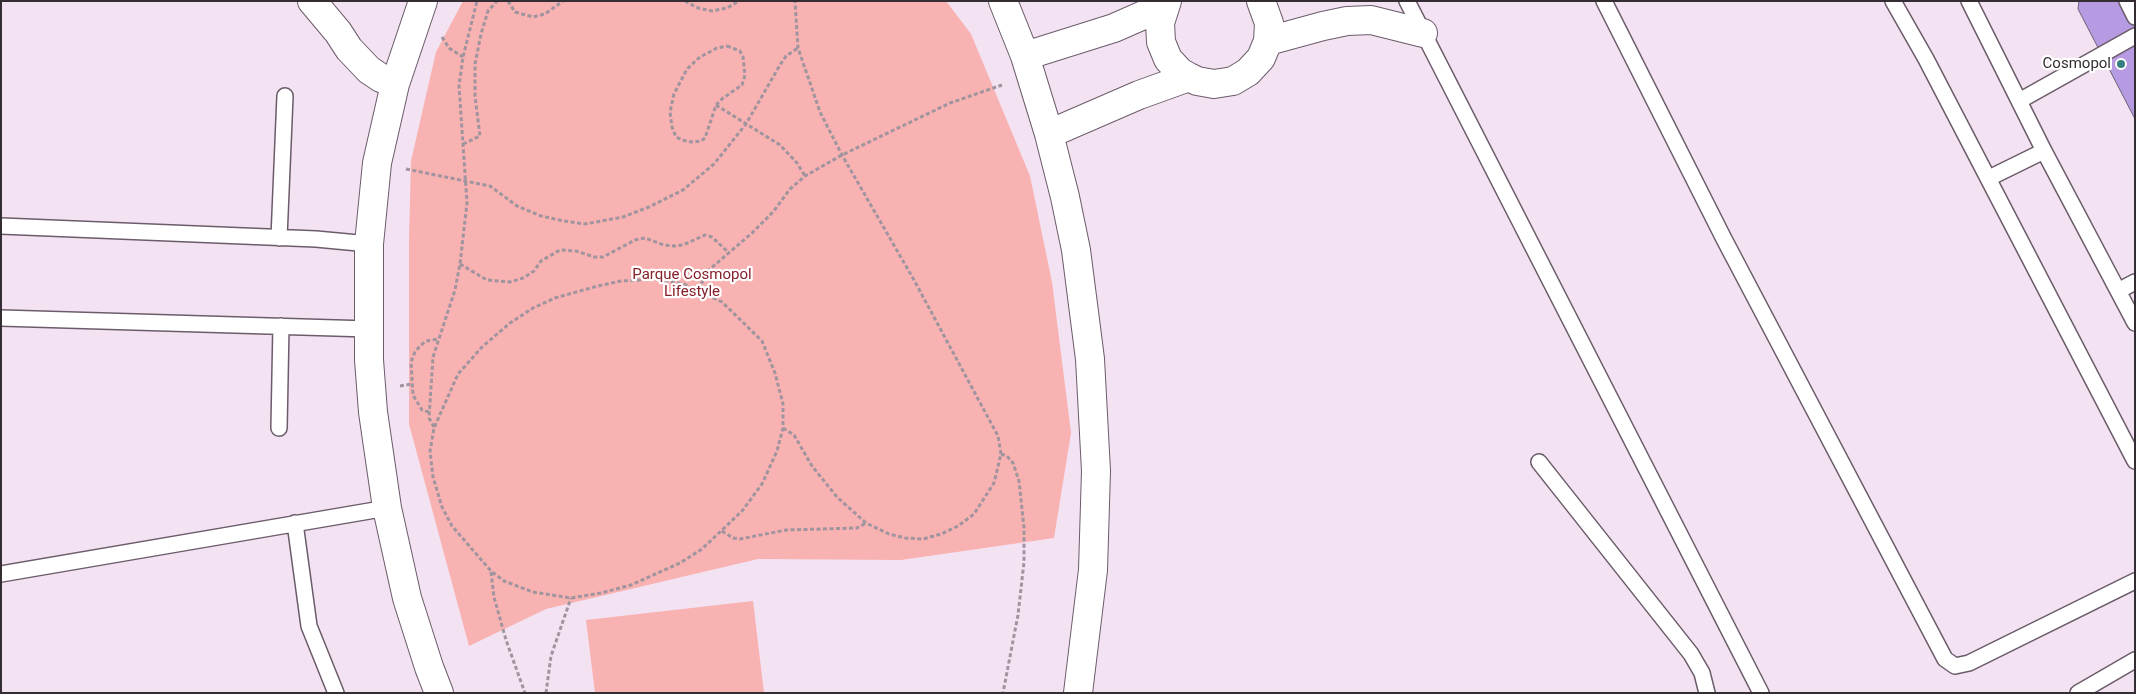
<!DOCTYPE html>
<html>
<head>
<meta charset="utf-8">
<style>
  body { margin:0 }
  #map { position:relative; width:2136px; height:694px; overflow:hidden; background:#f3e2f2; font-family:Roboto,sans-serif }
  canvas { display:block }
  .frame { position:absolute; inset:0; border:2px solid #342e34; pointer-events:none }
</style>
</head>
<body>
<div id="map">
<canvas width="2136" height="694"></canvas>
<div class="frame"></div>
</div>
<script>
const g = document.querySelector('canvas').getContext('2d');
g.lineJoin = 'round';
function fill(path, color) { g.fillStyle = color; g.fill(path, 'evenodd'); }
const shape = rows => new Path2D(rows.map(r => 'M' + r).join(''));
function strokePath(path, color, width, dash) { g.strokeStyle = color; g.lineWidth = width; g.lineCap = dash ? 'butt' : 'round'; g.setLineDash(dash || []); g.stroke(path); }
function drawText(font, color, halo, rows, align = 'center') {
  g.font = font + ' Roboto,sans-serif'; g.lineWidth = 4.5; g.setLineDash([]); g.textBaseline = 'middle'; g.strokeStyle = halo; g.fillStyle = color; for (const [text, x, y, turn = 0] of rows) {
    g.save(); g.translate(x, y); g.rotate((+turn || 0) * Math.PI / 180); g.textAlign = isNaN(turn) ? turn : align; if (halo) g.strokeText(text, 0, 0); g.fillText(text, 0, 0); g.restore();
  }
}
fill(shape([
  [463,1,946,1,971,34,1030,176,1052,282,1071,433,1054,538,901,560,758,559,546,609,469,646,409,424,409,240,411,161,436,52],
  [753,601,764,693,595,693,586,620]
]), '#f8b2b1');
const building = shape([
  [2079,1,2135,1,2135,119,2078,9,2079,1]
]);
fill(building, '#b69ae2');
strokePath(building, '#6a6475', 1);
const service = shape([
  [1407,1,1761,693],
  [1604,1,1724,239,1945,659,1955,666,1969,663,2135,581],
  [1893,1,1926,59,2135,461],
  [1969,1,2044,151,2135,323],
  [2127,1,2135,17],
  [2019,101,2135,36],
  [1989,178,2044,151],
  [1,226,316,239,369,244],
  [279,238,285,96],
  [2118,291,2135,282],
  [1,318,369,329],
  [279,428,281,326],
  [1539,462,1691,654,1702,673,1707,693],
  [295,523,309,626,336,693],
  [1,574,387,508],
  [2078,693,2135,660]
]);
const minor = shape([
  [312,1,338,32,349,49,369,70,381,78,395,84],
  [423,1,395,84,377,163,369,244,369,360,373,412,387,508,407,598,429,667,439,693],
  [1003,1,1025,56,1049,134,1065,197,1076,250,1090,359,1096,471,1093,570,1078,693],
  [1167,1,1160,23,1161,42,1168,59,1180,72,1189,77,1197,81,1214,84,1233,81,1248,72,1261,58,1268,41,1269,23,1261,1],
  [1268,41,1323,26,1347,21,1371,20,1423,33],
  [1025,56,1114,28,1164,6],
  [1049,134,1139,95,1189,77]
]);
strokePath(service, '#6b5c6a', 18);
strokePath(minor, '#6b5c6a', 30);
strokePath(shape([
  [508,1,515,12,533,17,545,14,563,1],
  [685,1,698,8,712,11,727,8,739,1],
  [442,37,449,48,463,57],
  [727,46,740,51,743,57,745,75,742,85,723,98,716,105,705,138,701,141,691,142,682,140,676,137,672,127,670,112,674,94,687,69,700,57,717,48,727,46],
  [716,105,780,145,797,163,805,176],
  [463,144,480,136,475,96,475,64,481,34,488,11,497,1],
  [406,169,490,186,517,206,541,216,564,221,585,224,623,217,649,207,683,190,714,164,746,124,780,65,786,56,798,48],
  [460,264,487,280,510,282,523,278,534,271,541,261,560,250,576,251,594,257,603,257,635,240,645,238,664,245,674,246,683,245,705,235,712,237,729,253],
  [658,279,684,284,722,302,762,341,775,373,783,404,783,428,777,451,762,484,742,511,702,549,680,563,631,585,601,593,571,598,533,592,504,581,491,571,452,526,442,507,433,477,430,451,434,428,458,374,482,347,510,323,533,308,555,298,598,286,621,281,658,279],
  [698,289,710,269,752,233,773,212,790,189,805,176,842,155,950,103,1002,85],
  [400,386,412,384],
  [429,412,422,410,413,395,411,362,415,352,420,346,426,341,438,339],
  [434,427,429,418,433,357,455,290,460,264,467,203,459,86,463,57,477,1],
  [783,428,794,435,812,466,837,497,866,523,889,534,905,538,923,539,941,534,958,526,974,514,994,483,1001,454,998,436,914,280,842,155,820,112,798,48,795,1],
  [1001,454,1007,456,1013,463,1019,481,1024,528,1024,562,1018,615,1003,693],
  [722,531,733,538,740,539,786,530,857,528,866,523],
  [491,572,494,597,506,640,525,693],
  [546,693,551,656,571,598]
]), '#a0949f', 3, [4, 2.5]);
strokePath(service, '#fff', 15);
strokePath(minor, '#fff', 28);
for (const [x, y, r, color] of [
  [2121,64,5,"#367f80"]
]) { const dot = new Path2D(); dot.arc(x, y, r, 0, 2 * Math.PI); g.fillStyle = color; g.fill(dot); strokePath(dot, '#fff', 2); }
drawText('15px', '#342e34', '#fff', [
  ["Cosmopol",2111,64]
], 'right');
drawText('15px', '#851f29', '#fff', [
  ["Parque Cosmopol",692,275],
  ["Lifestyle",692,292]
]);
</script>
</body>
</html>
